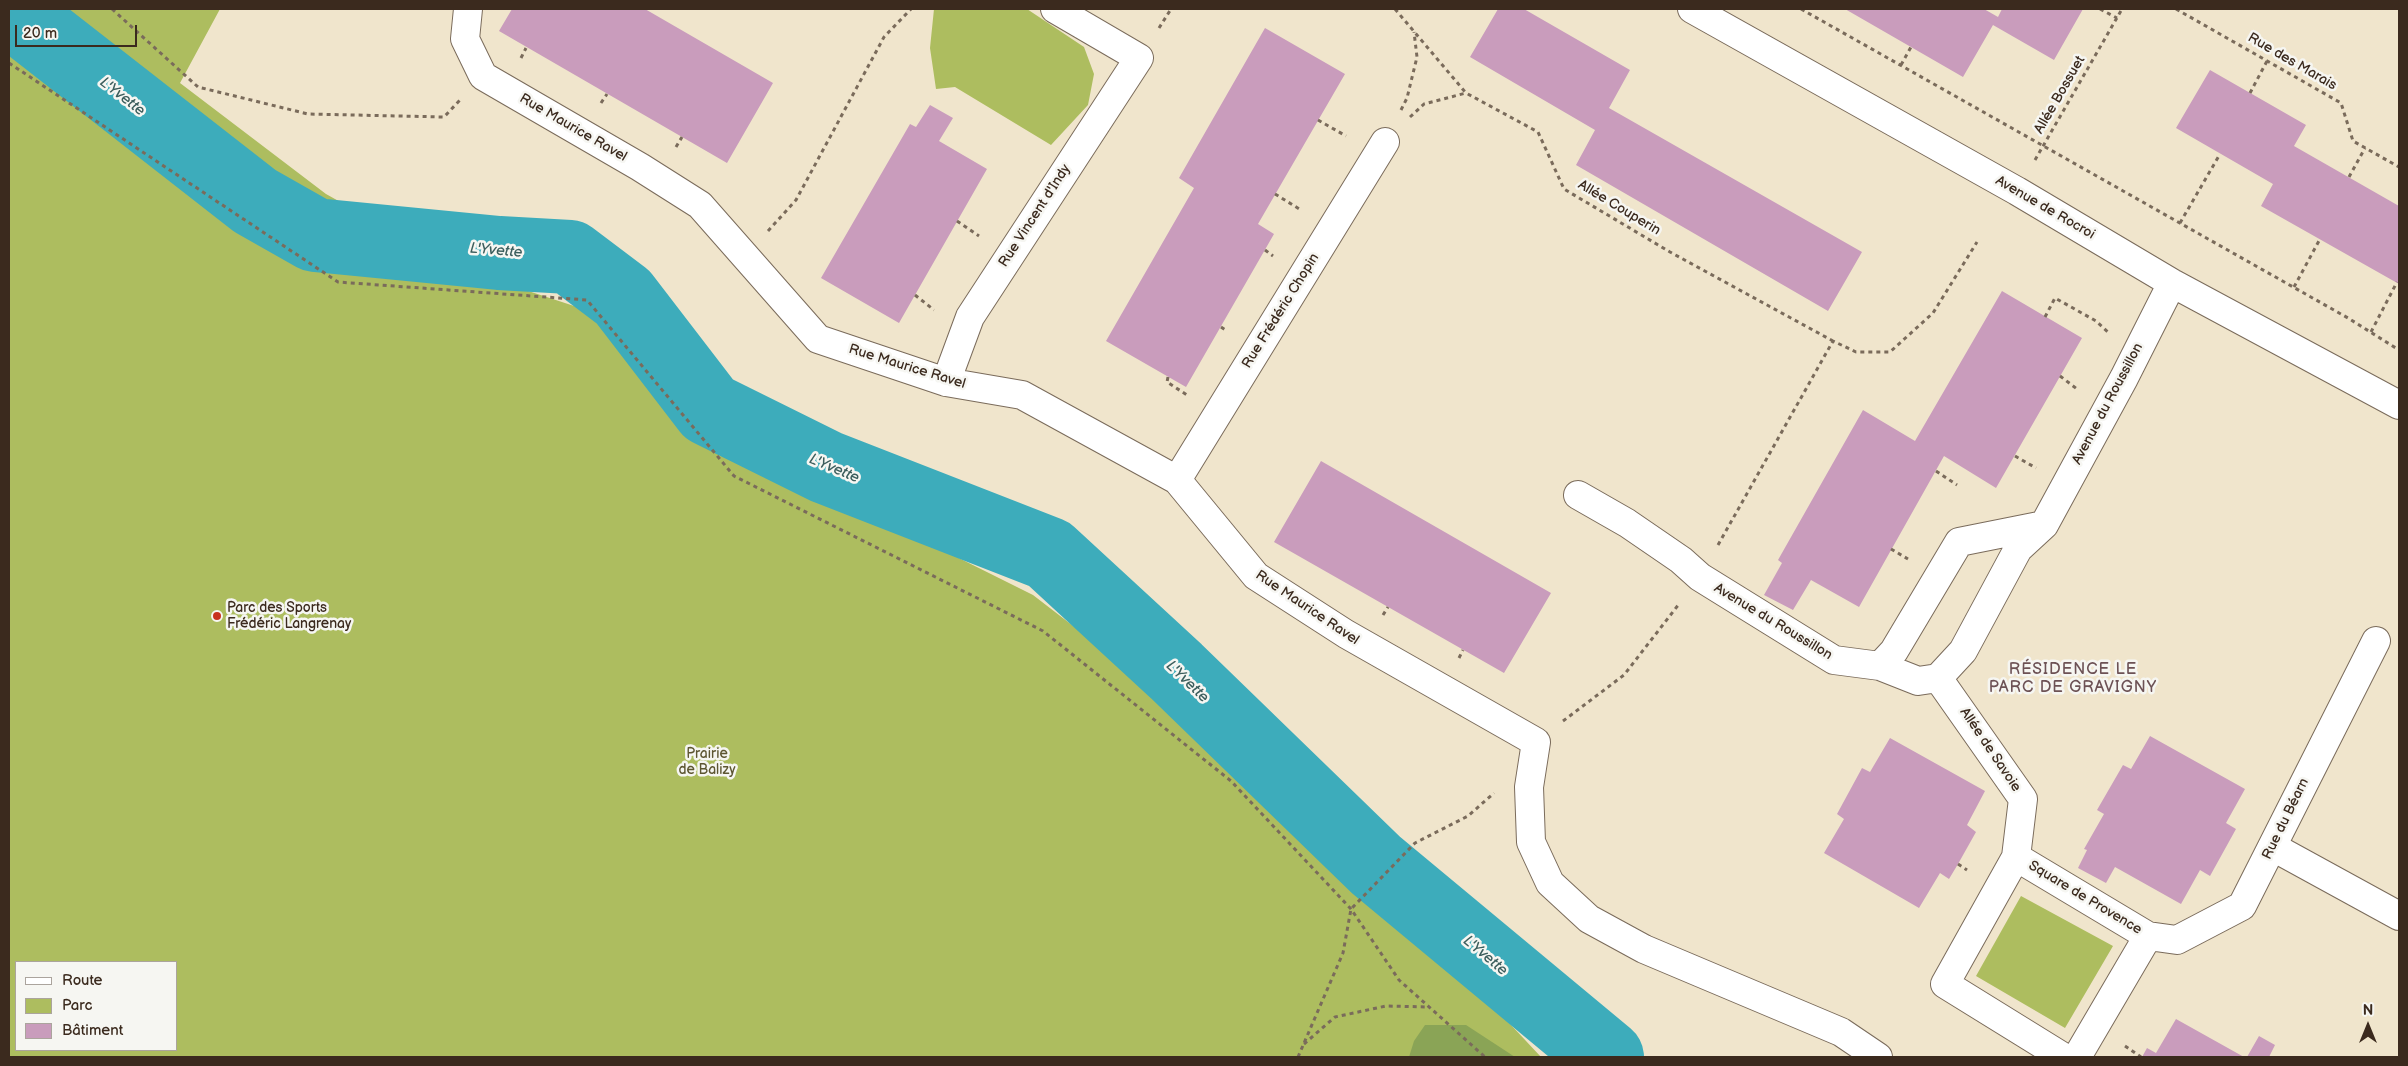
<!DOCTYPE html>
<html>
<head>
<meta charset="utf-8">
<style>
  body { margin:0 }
  #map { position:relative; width:2408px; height:1066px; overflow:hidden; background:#f0e5cc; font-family:"Balsamiq Sans",sans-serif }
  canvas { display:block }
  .frame { position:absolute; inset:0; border:10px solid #3b2a1e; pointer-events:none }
  .legend { position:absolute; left:15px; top:961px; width:162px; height:90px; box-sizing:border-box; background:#f6f6f2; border:1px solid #aba49d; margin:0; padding:6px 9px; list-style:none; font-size:15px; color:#3b2a1e }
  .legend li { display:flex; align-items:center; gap:10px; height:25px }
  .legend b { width:25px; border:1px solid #aba49d }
  .north { position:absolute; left:2343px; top:1001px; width:50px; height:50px; -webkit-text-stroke:4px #f6f6f2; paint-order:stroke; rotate:0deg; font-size:14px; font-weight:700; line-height:20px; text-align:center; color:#3b2a1e }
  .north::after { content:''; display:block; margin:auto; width:18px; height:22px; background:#3b2a1e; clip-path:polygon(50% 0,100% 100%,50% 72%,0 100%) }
  .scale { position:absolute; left:15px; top:25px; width:122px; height:22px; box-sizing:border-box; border:2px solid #3b2a1e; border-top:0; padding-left:6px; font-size:15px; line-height:18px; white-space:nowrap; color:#3b2a1e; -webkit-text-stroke:4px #f6f6f2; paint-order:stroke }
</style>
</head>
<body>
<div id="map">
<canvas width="2408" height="1066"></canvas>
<div class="frame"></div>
<ul class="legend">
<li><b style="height:6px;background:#fff"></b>Route</li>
<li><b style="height:14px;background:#adbd5f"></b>Parc</li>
<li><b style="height:14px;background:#c99cbc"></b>Bâtiment</li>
</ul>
<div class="north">N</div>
<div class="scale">20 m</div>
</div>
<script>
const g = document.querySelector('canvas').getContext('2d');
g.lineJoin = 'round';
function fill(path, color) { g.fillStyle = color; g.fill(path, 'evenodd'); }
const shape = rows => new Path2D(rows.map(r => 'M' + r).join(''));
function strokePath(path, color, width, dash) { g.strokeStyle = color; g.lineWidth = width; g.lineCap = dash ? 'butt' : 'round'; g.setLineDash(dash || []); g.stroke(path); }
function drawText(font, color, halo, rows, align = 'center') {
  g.font = font + ' "Balsamiq Sans",sans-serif'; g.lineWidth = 5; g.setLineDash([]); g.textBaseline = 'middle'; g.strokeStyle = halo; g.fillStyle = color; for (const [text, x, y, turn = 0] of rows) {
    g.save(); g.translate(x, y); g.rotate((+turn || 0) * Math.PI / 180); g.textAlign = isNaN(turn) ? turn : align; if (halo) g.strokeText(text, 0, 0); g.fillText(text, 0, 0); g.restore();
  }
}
fill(shape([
  [9,9,220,9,180,83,326,194,461,269,620,321,688,423,1033,595,1247,760,1408,915,1541,1057,9,1057],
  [16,962,176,962,176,1050,16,1050],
  [934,9,1027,9,1084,47,1094,74,1088,105,1051,145,955,87,936,89,930,48],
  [2021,896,2113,946,2065,1028,1976,976]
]), '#adbd5f');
fill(shape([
  [1425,1025,1466,1025,1515,1057,1409,1057,1414,1041]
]), '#8aa456');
strokePath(shape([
  [9,9,255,201,315,235,499,253,570,257,623,297,709,409,826,467,1049,554,1176,671,1376,865,1607,1057]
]), '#3dacbb', 74);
fill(shape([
  [512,9,645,9,773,83,727,163,499,31],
  [1498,9,1524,9,1630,70,1609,108,1862,252,1828,311,1576,165,1595,130,1470,57],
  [1845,9,1984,9,1998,17,2002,9,2083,9,2054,60,1993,25,1963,77],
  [1265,28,1345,74,1258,224,1274,234,1186,387,1106,341,1194,188,1179,178],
  [2210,70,2306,125,2294,146,2399,206,2399,284,2261,206,2273,184,2176,128],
  [930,105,953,118,939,141,987,169,899,323,821,278,910,124,916,127],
  [2002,291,2082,338,1996,488,1944,456,1859,607,1811,580,1793,610,1764,595,1782,563,1778,560,1863,410,1915,441],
  [1321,461,1551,593,1504,673,1274,542],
  [2150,736,2245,789,2226,823,2236,829,2210,876,2200,870,2181,904,2115,867,2106,883,2078,868,2087,850,2084,849,2104,814,2097,810,2123,765,2131,769],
  [1890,738,1985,791,1967,825,1976,832,1958,864,1949,879,1940,873,1919,908,1824,853,1844,819,1837,814,1862,768,1870,772],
  [2176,1019,2244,1057,2142,1057,2147,1048,2156,1053],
  [2259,1036,2275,1045,2269,1057,2247,1057]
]), '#c99cbc');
const minor = shape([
  [468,9,465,39,483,76,640,167,700,205,818,339,946,382,1022,395,1177,480,1256,576,1346,634,1536,742,1529,787,1531,842,1550,883,1589,919,1644,949,1841,1032,1878,1057],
  [1692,9,2017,191,2172,283,2399,405],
  [946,382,970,317,1139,58,1055,9],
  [1177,480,1385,142],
  [1578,495,1627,523,1681,560,1700,577,1834,660,1880,666,1918,681,1938,678,1963,651,2018,549,2044,525,2124,378,2172,283],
  [1880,666,1894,651,1959,542,2044,525],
  [1938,678,2023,799,2016,857,1945,984,2063,1057],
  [2273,847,2399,916],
  [2016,857,2148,936,2177,940,2242,906,2376,641],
  [2077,1057,2148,936]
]);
strokePath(minor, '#7a6b5b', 30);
strokePath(shape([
  [112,9,198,87,308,114,444,117,460,100],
  [1395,9,1466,93,1538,132,1564,189,1670,252,1833,341],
  [1801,9,2348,318,2399,350],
  [2100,9,2117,18],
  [2176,9,2341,103,2353,141,2399,167],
  [1159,28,1171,9],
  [521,58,526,48],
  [9,63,338,282,587,300,734,476,1043,631,1231,781,1351,909,1399,980,1485,1057],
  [1901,65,1911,47],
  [2250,93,2267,61],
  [601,103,607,94],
  [1401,110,1407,98,1417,57,1414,32],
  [1410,117,1424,104,1466,93],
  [1318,120,1346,136],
  [676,147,682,137],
  [2035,160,2122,9],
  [2349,177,2365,148],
  [1275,194,1301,210],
  [957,221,979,236],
  [2180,223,2220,154],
  [768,231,796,200,884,37,911,9],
  [1265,250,1273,256],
  [2294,287,2320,239],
  [915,295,934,310],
  [2045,317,2055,298,2096,321,2109,333],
  [1221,327,1227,331],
  [2371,332,2397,282],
  [2060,376,2077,389],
  [1168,377,1167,382,1187,395],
  [2015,456,2036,468],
  [1936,471,1957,485],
  [1718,545,1833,341,1856,352,1890,352,1933,313,1977,242],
  [1891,549,1908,559],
  [1383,615,1388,607],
  [1459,658,1463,650],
  [1563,721,1624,675,1679,604],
  [1958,864,1967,870],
  [1304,1044,1335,1017,1386,1006,1429,1007],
  [2125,1046,2141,1057],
  [1298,1057,1343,953,1351,909,1415,843,1468,816,1494,793]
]), '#7a6b5b', 3, [4, 4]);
strokePath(minor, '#fff', 28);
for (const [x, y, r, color] of [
  [217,616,5,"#c8321e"]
]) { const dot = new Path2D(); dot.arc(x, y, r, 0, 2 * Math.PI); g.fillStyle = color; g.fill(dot); strokePath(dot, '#f6f6f2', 2); }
drawText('14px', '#3b2a1e', '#f6f6f2', [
  ["Rue des Marais",2292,62,30],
  ["Allée Bossuet",2060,95,-60],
  ["Rue Maurice Ravel",573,128,30],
  ["Allée Couperin",1619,208,31],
  ["Avenue de Rocroi",2045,208,30],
  ["Rue Vincent d'Indy",1035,216,-57],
  ["Rue Frédéric Chopin",1281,311,-58],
  ["Rue Maurice Ravel",907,367,17],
  ["Avenue du Roussillon",2108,404,-62],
  ["Rue Maurice Ravel",1307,608,34],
  ["Avenue du Roussillon",1773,622,31],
  ["Allée de Savoie",1990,750,56],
  ["Rue du Béarn",2286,819,-64],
  ["Square de Provence",2085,898,31]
]);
drawText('14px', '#3b2a1e', '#f6f6f2', [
  ["Parc des Sports",227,608],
  ["Frédéric Langrenay",227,624]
], 'left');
drawText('14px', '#5d5632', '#f6f6f2', [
  ["Prairie",707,754],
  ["de Balizy",707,770]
]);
drawText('italic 15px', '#3c5e5d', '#f6f6f2', [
  ["L'Yvette",122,97,38],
  ["L'Yvette",496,251,5],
  ["L'Yvette",834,469,23],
  ["L'Yvette",1187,682,44],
  ["L'Yvette",1485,956,40]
]);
g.letterSpacing = '1px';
drawText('16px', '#6d5255', '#f6f6f2', [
  ["RÉSIDENCE LE",2073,670],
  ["PARC DE GRAVIGNY",2073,688]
]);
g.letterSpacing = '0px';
</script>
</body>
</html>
